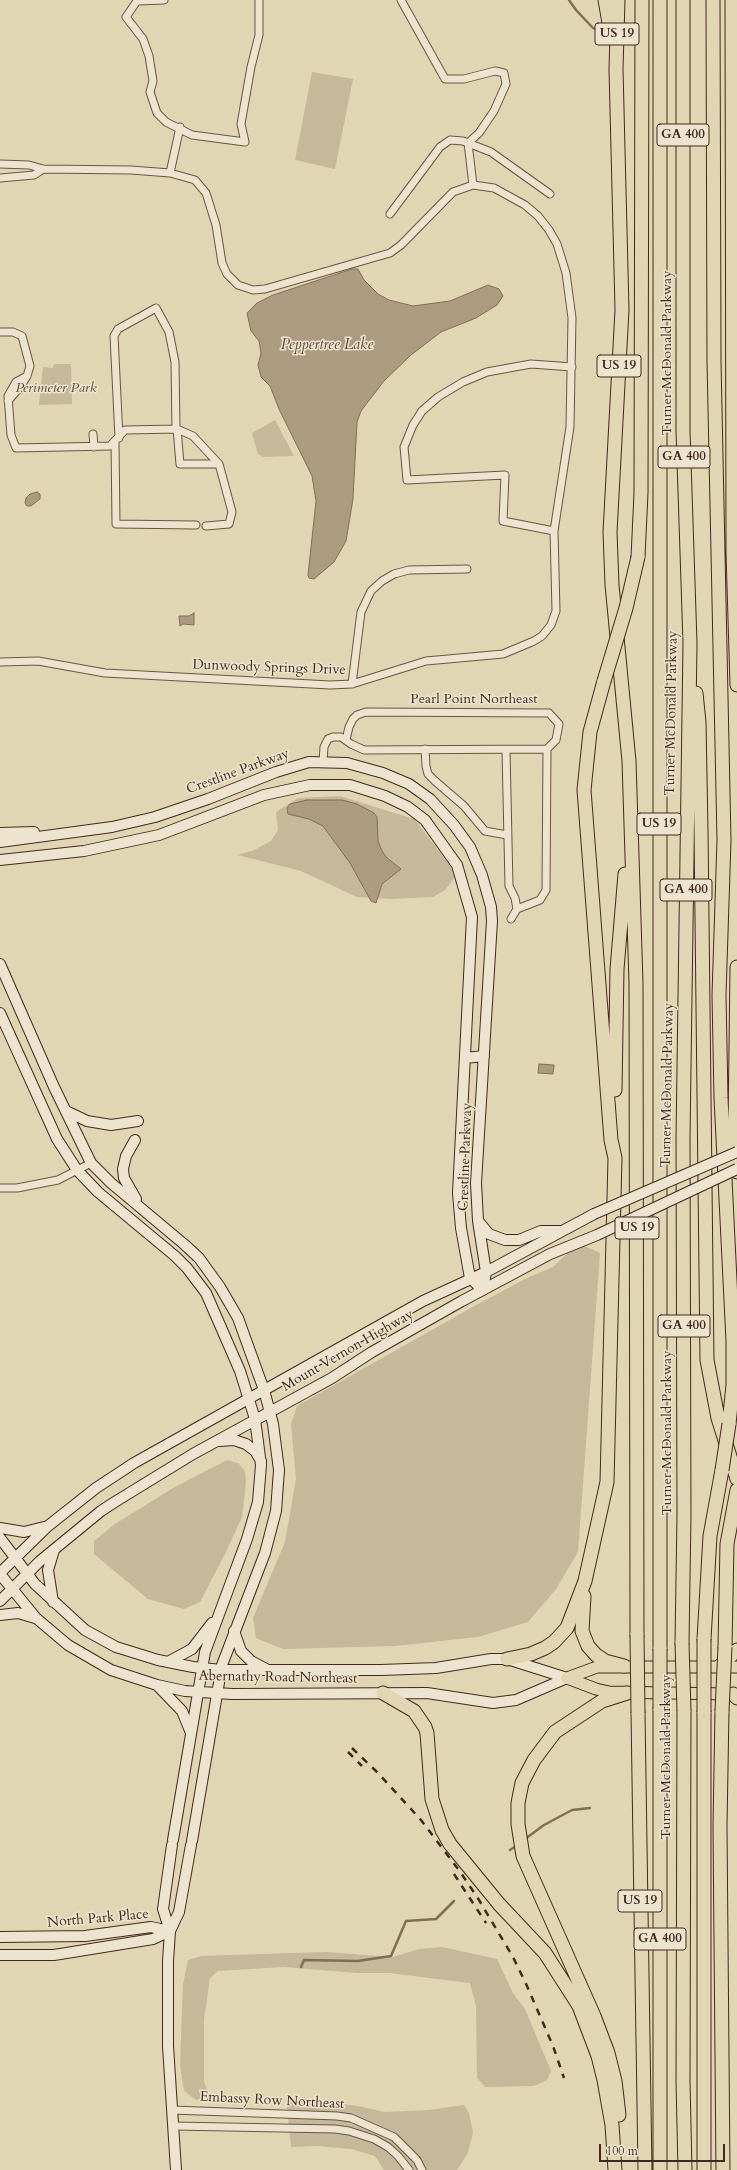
<!DOCTYPE html>
<html>
<head>
<meta charset="utf-8">
<style>
  body { margin:0 }
  #map { position:relative; width:737px; height:2170px; overflow:hidden; background:#e1d6b3; font-family:Cardo,serif }
  canvas { display:block }
  .scale { position:absolute; left:599px; top:2144px; width:126px; height:18px; box-sizing:border-box; border:2px solid #44281d; border-top:0; padding-left:5px; font-size:12px; line-height:14px; white-space:nowrap; color:#44281d; -webkit-text-stroke:3px #ece4ce; paint-order:stroke }
</style>
</head>
<body>
<div id="map">
<canvas width="737" height="2170"></canvas>
<div class="scale">100 m</div>
</div>
<script>
const g = document.querySelector('canvas').getContext('2d');
g.lineJoin = 'round';
function fill(path, color) { g.fillStyle = color; g.fill(path, 'evenodd'); }
const shape = rows => new Path2D(rows.map(r => 'M' + r).join(''));
function strokePath(path, color, width, dash) { g.strokeStyle = color; g.lineWidth = width; g.lineCap = dash ? 'butt' : 'round'; g.setLineDash(dash || []); g.stroke(path); }
function drawText(font, color, halo, rows, align = 'center') {
  g.font = font + ' Cardo,serif'; g.lineWidth = 3; g.setLineDash([]); g.textBaseline = 'middle'; g.strokeStyle = halo; g.fillStyle = color; for (const [text, x, y, turn = 0] of rows) {
    g.save(); g.translate(x, y); g.rotate((+turn || 0) * Math.PI / 180); g.textAlign = isNaN(turn) ? turn : align; if (halo) g.strokeText(text, 0, 0); g.fillText(text, 0, 0); g.restore();
  }
}
fill(shape([
  [312,72,353,79,335,169,295,160],
  [54,364,71,364,72,404,39,405,43,367,53,368],
  [275,420,294,456,263,457,258,454,252,433],
  [340,796,414,819,449,864,455,877,445,890,433,897,391,899,357,897,301,871,237,855,252,851,271,841,278,830,276,812,298,798],
  [578,1243,600,1253,578,1552,556,1589,528,1622,478,1637,395,1646,283,1649,256,1638,253,1618,285,1542,296,1479,291,1424,297,1406,469,1309,525,1279,553,1267],
  [227,1460,238,1463,245,1471,246,1483,242,1517,226,1552,200,1602,184,1609,148,1599,94,1554,94,1541,115,1524,173,1488],
  [442,1947,497,1959,513,1993,525,2009,551,2071,547,2080,534,2086,485,2087,477,2078,476,2006,470,1983,389,1973,356,1973,284,1967,218,1971,210,1978,204,2020,204,2081,211,2100,196,2100,184,2091,180,2066,183,1984,188,1960,201,1956,230,1955,326,1952,393,1957,419,1949],
  [286,2097,358,2106,385,2112,429,2110,464,2105,469,2113,473,2132,468,2153,457,2170,384,2170,375,2156,351,2149,317,2146,291,2147]
]), '#c6b89a');
const water = shape([
  [352,269,358,269,364,280,378,294,389,300,413,306,450,301,488,285,499,289,503,296,497,305,476,318,441,332,411,355,384,381,361,411,357,422,353,499,346,541,334,562,314,579,309,578,308,575,316,501,312,476,279,409,270,386,261,377,258,365,261,353,259,341,251,331,247,313,257,303,273,295,352,269],
  [37,492,40,494,40,499,31,506,27,506,25,503,26,498,30,494,37,492],
  [194,613,194,625,183,624,180,626,179,616,189,616,194,613],
  [307,800,342,800,357,804,374,813,377,817,378,841,381,849,386,857,401,869,382,884,376,903,371,901,350,863,323,826,309,819,288,814,287,808,290,804,307,800],
  [539,1064,554,1065,553,1074,538,1073,539,1064]
]);
fill(water, '#ac9b80');
strokePath(water, '#826d58', 1);
strokePath(shape([
  [569,0,576,10,593,28,607,35],
  [525,1839,544,1825,572,1810,590,1808],
  [510,1850,516,1846],
  [301,1967,304,1960,358,1961,391,1956,406,1921,436,1919,454,1901]
]), '#826d58', 2.5);
const street = shape([
  [164,0,137,1,126,17,143,39,149,56,153,81,150,92,157,113,166,122,192,135,245,142,241,124,251,67,259,35,259,0],
  [401,0,445,79,464,79,495,71,504,73,506,84,494,111,479,133,468,143,473,185],
  [0,164,29,165,43,169,131,170,170,173,195,180,206,193,216,225,222,263,227,274,238,285,253,290,265,289,390,253,401,245,453,192,473,185,494,188,525,205,538,216,549,230,557,244,566,273,572,318,570,427,554,531,556,611,551,625,542,636,534,641,503,654,426,661,352,684,330,685,105,673,38,661,0,662],
  [170,173,180,127],
  [0,178,34,175,43,169],
  [390,214,440,147,450,140,463,141,491,152,550,194],
  [0,332,13,332,22,336,30,366,27,376,21,386,8,401],
  [27,376,16,382,8,396,11,435,16,448,110,446,125,430,177,429,193,436,219,464,232,512,229,524,206,526],
  [177,429,180,464,219,464],
  [93,434,94,447],
  [119,438,114,336,118,329,156,308,169,332,175,362,176,429],
  [115,442,116,524,196,525],
  [554,531,503,521,505,475,407,480,404,447,413,425,422,411,438,397,463,382,487,372,531,364,572,367],
  [352,684,361,612,371,591,382,581,394,574,409,570,467,569],
  [425,749,426,766,428,774,435,781,464,806,485,831,507,835],
  [506,750,509,886,515,898,517,909],
  [323,762,324,747,328,739,333,737,341,737,351,744,364,750,547,749,556,740,559,724,549,713,366,712,357,715,353,719,349,727,346,740],
  [517,909,540,900,546,890,547,749],
  [511,919,517,909],
  [0,1188,17,1188,58,1180,91,1163],
  [172,2110,337,2116,351,2118,394,2137,417,2160,422,2170],
  [173,2126,335,2129,349,2131,374,2139,388,2147,398,2156,409,2170]
]);
const secondary = shape([
  [0,833,34,832],
  [0,842,112,827,155,817,208,799,276,772,309,762,347,763,383,773,409,784,430,799,454,825,470,847,482,875,491,907,492,921,476,1183,478,1221,486,1272,483,1290],
  [0,860,84,851,159,835,264,795,310,785,350,785,385,796,408,807,425,820,457,865,472,917,458,1193,461,1228,470,1278,483,1290],
  [0,964,54,1087,91,1163,111,1183,185,1245,199,1258,220,1287,238,1318,264,1390,273,1424,279,1470,276,1511,265,1553,222,1665,192,1841],
  [0,1013,57,1139,77,1170,98,1192,175,1256,187,1268,206,1293,240,1371,255,1419,261,1465,258,1502,247,1539,205,1652,173,1840],
  [465,1058,484,1056],
  [66,1111,87,1121,111,1125,138,1121],
  [135,1140,126,1156,123,1169,124,1178,136,1199],
  [479,1222,489,1234,505,1240,519,1240,541,1231,560,1231],
  [220,1441,234,1440,246,1444,255,1451,261,1461],
  [0,1528,24,1532,44,1527],
  [0,1538,35,1584,85,1630,116,1647,158,1660,193,1667,221,1670,381,1670,436,1668,491,1659,507,1659,567,1678],
  [0,1573,48,1526,96,1488,134,1463,423,1301,486,1272,594,1214],
  [0,1574,36,1618,68,1645,111,1670,157,1685,185,1691,232,1694,427,1693,493,1703,516,1700,567,1678],
  [0,1601,40,1561,101,1511,118,1500,193,1454,332,1378,372,1352,462,1301,550,1254,597,1235],
  [53,1602,48,1570,54,1550],
  [0,1615,18,1613,35,1618],
  [234,1631,241,1651,251,1661,266,1669],
  [168,1662,192,1649,212,1623],
  [157,1685,182,1711,191,1733],
  [170,1931,163,1909,172,1845],
  [0,1937,85,1936,151,1927,170,1931],
  [0,1955,54,1955,153,1939,170,1931],
  [176,2170,168,2046,168,1961,170,1931,179,1912,191,1845]
]);
const primary = shape([
  [567,1678,597,1667,737,1667],
  [567,1678,596,1689,609,1692,730,1694]
]);
const highway = shape([
  [605,0,611,34],
  [618,0,616,69,622,310,610,532,612,585,629,761,636,983,637,1635],
  [713,0,714,361,724,840,719,995,721,1098,733,1341,733,1385,729,1424],
  [732,0,733,553,737,685],
  [638,557,641,493,642,0],
  [696,693,699,722,701,830,707,1360,718,1418,737,1479],
  [737,967,735,1127,737,1172],
  [615,1090,617,969,625,874],
  [584,1596,582,1631,588,1646,596,1655,605,1661,624,1666],
  [704,1639,710,1536,722,1470],
  [682,1643,684,1515,683,1138,690,643,683,431,683,0],
  [725,1647,727,1544,737,1490],
  [660,1649,660,0],
  [507,1659,531,1654,545,1648,554,1642,567,1628,585,1581,607,1482,615,1158,611,1140,584,790,590,732,604,681],
  [720,1666,737,1650],
  [383,1693,414,1711,425,1727,427,1733,432,1799,442,1830,450,1844,499,1904,545,1953,579,2006,598,2056,604,2080,612,2125,615,2170],
  [733,1694,737,1698],
  [684,1711,683,2081,685,2170],
  [722,1711,720,1826,723,2170],
  [704,1712,704,2170],
  [638,1713,645,2170],
  [619,2115,615,2081,608,2053,594,2016,523,1856,518,1824,518,1803,522,1783,534,1760,555,1732,602,1701,627,1693],
  [660,2170,660,1709]
]);
strokePath(street, '#6b5442', 9);
strokePath(secondary, '#44281d', 12);
strokePath(primary, '#44281d', 13);
strokePath(highway, '#44281d', 15);
strokePath(street, '#ece4ce', 7);
strokePath(secondary, '#ece4ce', 10);
strokePath(primary, '#e1d6b3', 11);
strokePath(highway, '#e1d6b3', 13);
strokePath(shape([
  [352,1748,378,1773,421,1820,461,1873,479,1900,513,1957,527,1986,553,2046,564,2078],
  [348,1752,362,1766],
  [454,1874,486,1923]
]), '#44281d', 2.5, [7, 7]);
const secondaryBridge = shape([
  [594,1214,737,1152],
  [597,1235,737,1169]
]);
const highwayBridge = shape([
  [604,681,626,608,638,557],
  [722,1470,729,1424],
  [637,1635,638,1713],
  [682,1643,684,1711],
  [660,1649,660,1709],
  [722,1711,725,1647],
  [704,1712,704,1639]
]);
strokePath(secondaryBridge, '#44281d', 12, []);
strokePath(highwayBridge, '#44281d', 15, []);
strokePath(secondaryBridge, '#ece4ce', 10);
strokePath(highwayBridge, '#e1d6b3', 13);
for (const [x, y, w] of [
  [617,34,44],
  [683,135,52],
  [619,366,44],
  [684,457,52],
  [659,824,44],
  [686,890,52],
  [637,1228,44],
  [684,1326,52],
  [640,1901,44],
  [660,1939,52]
]) { const box = new Path2D(); box.roundRect(x - w / 2, y - 11, w, 22, 3); g.fillStyle = '#ece4ce'; g.fill(box); strokePath(box, '#44281d', 1); }
drawText('bold 13px', '#44281d', null, [
  ["US 19",617,34],
  ["GA 400",683,135],
  ["US 19",619,366],
  ["GA 400",684,457],
  ["US 19",659,824],
  ["GA 400",686,890],
  ["US 19",637,1228],
  ["GA 400",684,1326],
  ["US 19",640,1901],
  ["GA 400",660,1939]
]);
drawText('14px', '#44281d', '#ece4ce', [
  ["Turner McDonald Parkway",668,353,-90],
  ["Dunwoody Springs Drive",269,668,2],
  ["Pearl Point Northeast",474,700],
  ["Turner McDonald Parkway",672,713,-89],
  ["Crestline Parkway",238,772,-20],
  ["Turner McDonald Parkway",668,1085,-89],
  ["Crestline Parkway",466,1157,-88],
  ["Mount Vernon Highway",348,1351,-30],
  ["Turner McDonald Parkway",668,1433,-90],
  ["Abernathy Road Northeast",278,1678,1],
  ["Turner McDonald Parkway",667,1757,-90],
  ["North Park Place",98,1919,-5],
  ["Embassy Row Northeast",272,2101,3]
]);
drawText('italic 14px', '#5e4536', '#ece4ce', [
  ["Perimeter Park",56,389]
]);
drawText('italic 15px', '#5e4536', '#ece4ce', [
  ["Peppertree Lake",327,346]
]);
</script>
</body>
</html>
